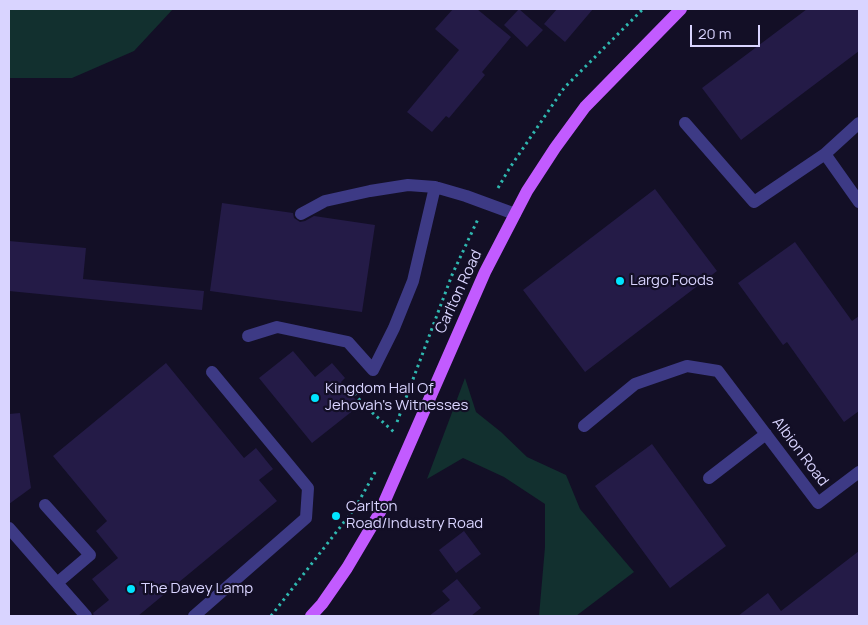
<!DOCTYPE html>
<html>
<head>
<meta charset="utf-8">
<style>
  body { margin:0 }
  #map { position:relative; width:868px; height:625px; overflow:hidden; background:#130f26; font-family:Manrope,sans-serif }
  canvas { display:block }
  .frame { position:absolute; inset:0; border:10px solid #d9d4ff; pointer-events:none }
  .scale { position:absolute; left:690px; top:25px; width:70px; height:22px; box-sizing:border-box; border:2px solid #d9d4ff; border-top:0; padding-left:6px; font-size:15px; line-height:18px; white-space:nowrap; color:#d9d4ff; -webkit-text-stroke:4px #130f26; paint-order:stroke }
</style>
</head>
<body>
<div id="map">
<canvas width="868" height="625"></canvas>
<div class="frame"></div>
<div class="scale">20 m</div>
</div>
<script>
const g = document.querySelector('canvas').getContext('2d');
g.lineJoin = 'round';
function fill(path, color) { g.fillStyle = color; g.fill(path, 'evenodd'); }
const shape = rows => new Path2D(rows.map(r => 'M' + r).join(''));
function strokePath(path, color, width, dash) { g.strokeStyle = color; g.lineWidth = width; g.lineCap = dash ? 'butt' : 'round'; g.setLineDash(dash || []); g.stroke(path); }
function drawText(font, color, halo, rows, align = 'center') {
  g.font = font + ' Manrope,sans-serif'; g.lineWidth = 4.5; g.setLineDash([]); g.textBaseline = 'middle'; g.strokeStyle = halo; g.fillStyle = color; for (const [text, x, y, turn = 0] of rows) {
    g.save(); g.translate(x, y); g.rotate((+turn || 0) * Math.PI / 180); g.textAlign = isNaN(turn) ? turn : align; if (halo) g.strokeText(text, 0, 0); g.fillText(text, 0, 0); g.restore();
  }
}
fill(shape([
  [9,9,173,9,134,51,72,78,9,78],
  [465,378,476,412,501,432,527,457,566,475,580,509,634,572,576,616,539,616,545,547,545,504,504,477,463,458,427,479]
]), '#12302f');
fill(shape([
  [453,9,477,9,511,37,482,72,485,75,449,118,446,116,432,132,407,112,459,50,435,29],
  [519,9,543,30,527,47,504,25],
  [557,9,593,9,565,42,544,24],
  [807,9,859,9,859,51,741,140,702,88],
  [655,189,717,271,585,372,523,290],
  [222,203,293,213,294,218,300,222,305,221,314,216,375,225,362,312,210,291],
  [9,241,86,248,83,279,204,291,202,310,9,291],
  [795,242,852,321,859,316,859,411,844,422,787,342,783,345,738,283],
  [293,351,315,377,332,363,345,378,341,382,360,405,312,443,259,378],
  [166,363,244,458,256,448,273,469,259,480,277,501,138,616,94,616,93,613,109,600,92,579,118,558,96,531,107,521,53,456],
  [20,413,31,488,9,504,9,414],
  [652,444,726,546,670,588,595,486],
  [464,531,481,554,456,573,439,550],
  [859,551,859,616,738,616,768,593,781,611],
  [457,579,481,608,471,616,429,616,450,600,442,591]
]), '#241b47');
strokePath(shape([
  [498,188,509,169,564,88,643,9],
  [349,392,352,391,365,406,395,433],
  [397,422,452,275,478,219],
  [271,616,355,508,377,469]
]), '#2fb8b0', 3, [2.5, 4]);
strokePath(shape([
  [685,123,754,202,825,154,859,123],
  [825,154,859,202],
  [301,214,325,201,370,191,408,185,435,187],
  [248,336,277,327,348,342,373,370,394,328,413,281,435,187,466,196,515,214],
  [584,426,635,384,687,366,718,371,818,503,859,472],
  [709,478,766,434],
  [45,505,90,555,57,583,86,616],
  [9,528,57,583],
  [194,616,306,518,308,488,212,372]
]), '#3d3a85', 12);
strokePath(shape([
  [311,616,322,604,347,568,379,514,485,272,527,191,555,148,585,107,681,9]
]), '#c25bff', 12);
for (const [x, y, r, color] of [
  [620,281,5,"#00e5ff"],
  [315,398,5,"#00e5ff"],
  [336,516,5,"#00e5ff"],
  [131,589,5,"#00e5ff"]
]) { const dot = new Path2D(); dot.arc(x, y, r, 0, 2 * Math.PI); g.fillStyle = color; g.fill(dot); strokePath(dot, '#130f26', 2); }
drawText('15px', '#d9d4ff', '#130f26', [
  ["Largo Foods",630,281],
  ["Kingdom Hall Of",325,389],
  ["Jehovah's Witnesses",325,406],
  ["Carlton",346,507],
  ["Road/Industry Road",346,524],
  ["The Davey Lamp",141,589]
], 'left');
drawText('15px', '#d9d4ff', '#130f26', [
  ["Carlton Road",459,292,-65],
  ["Albion Road",800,452,53]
]);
</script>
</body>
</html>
